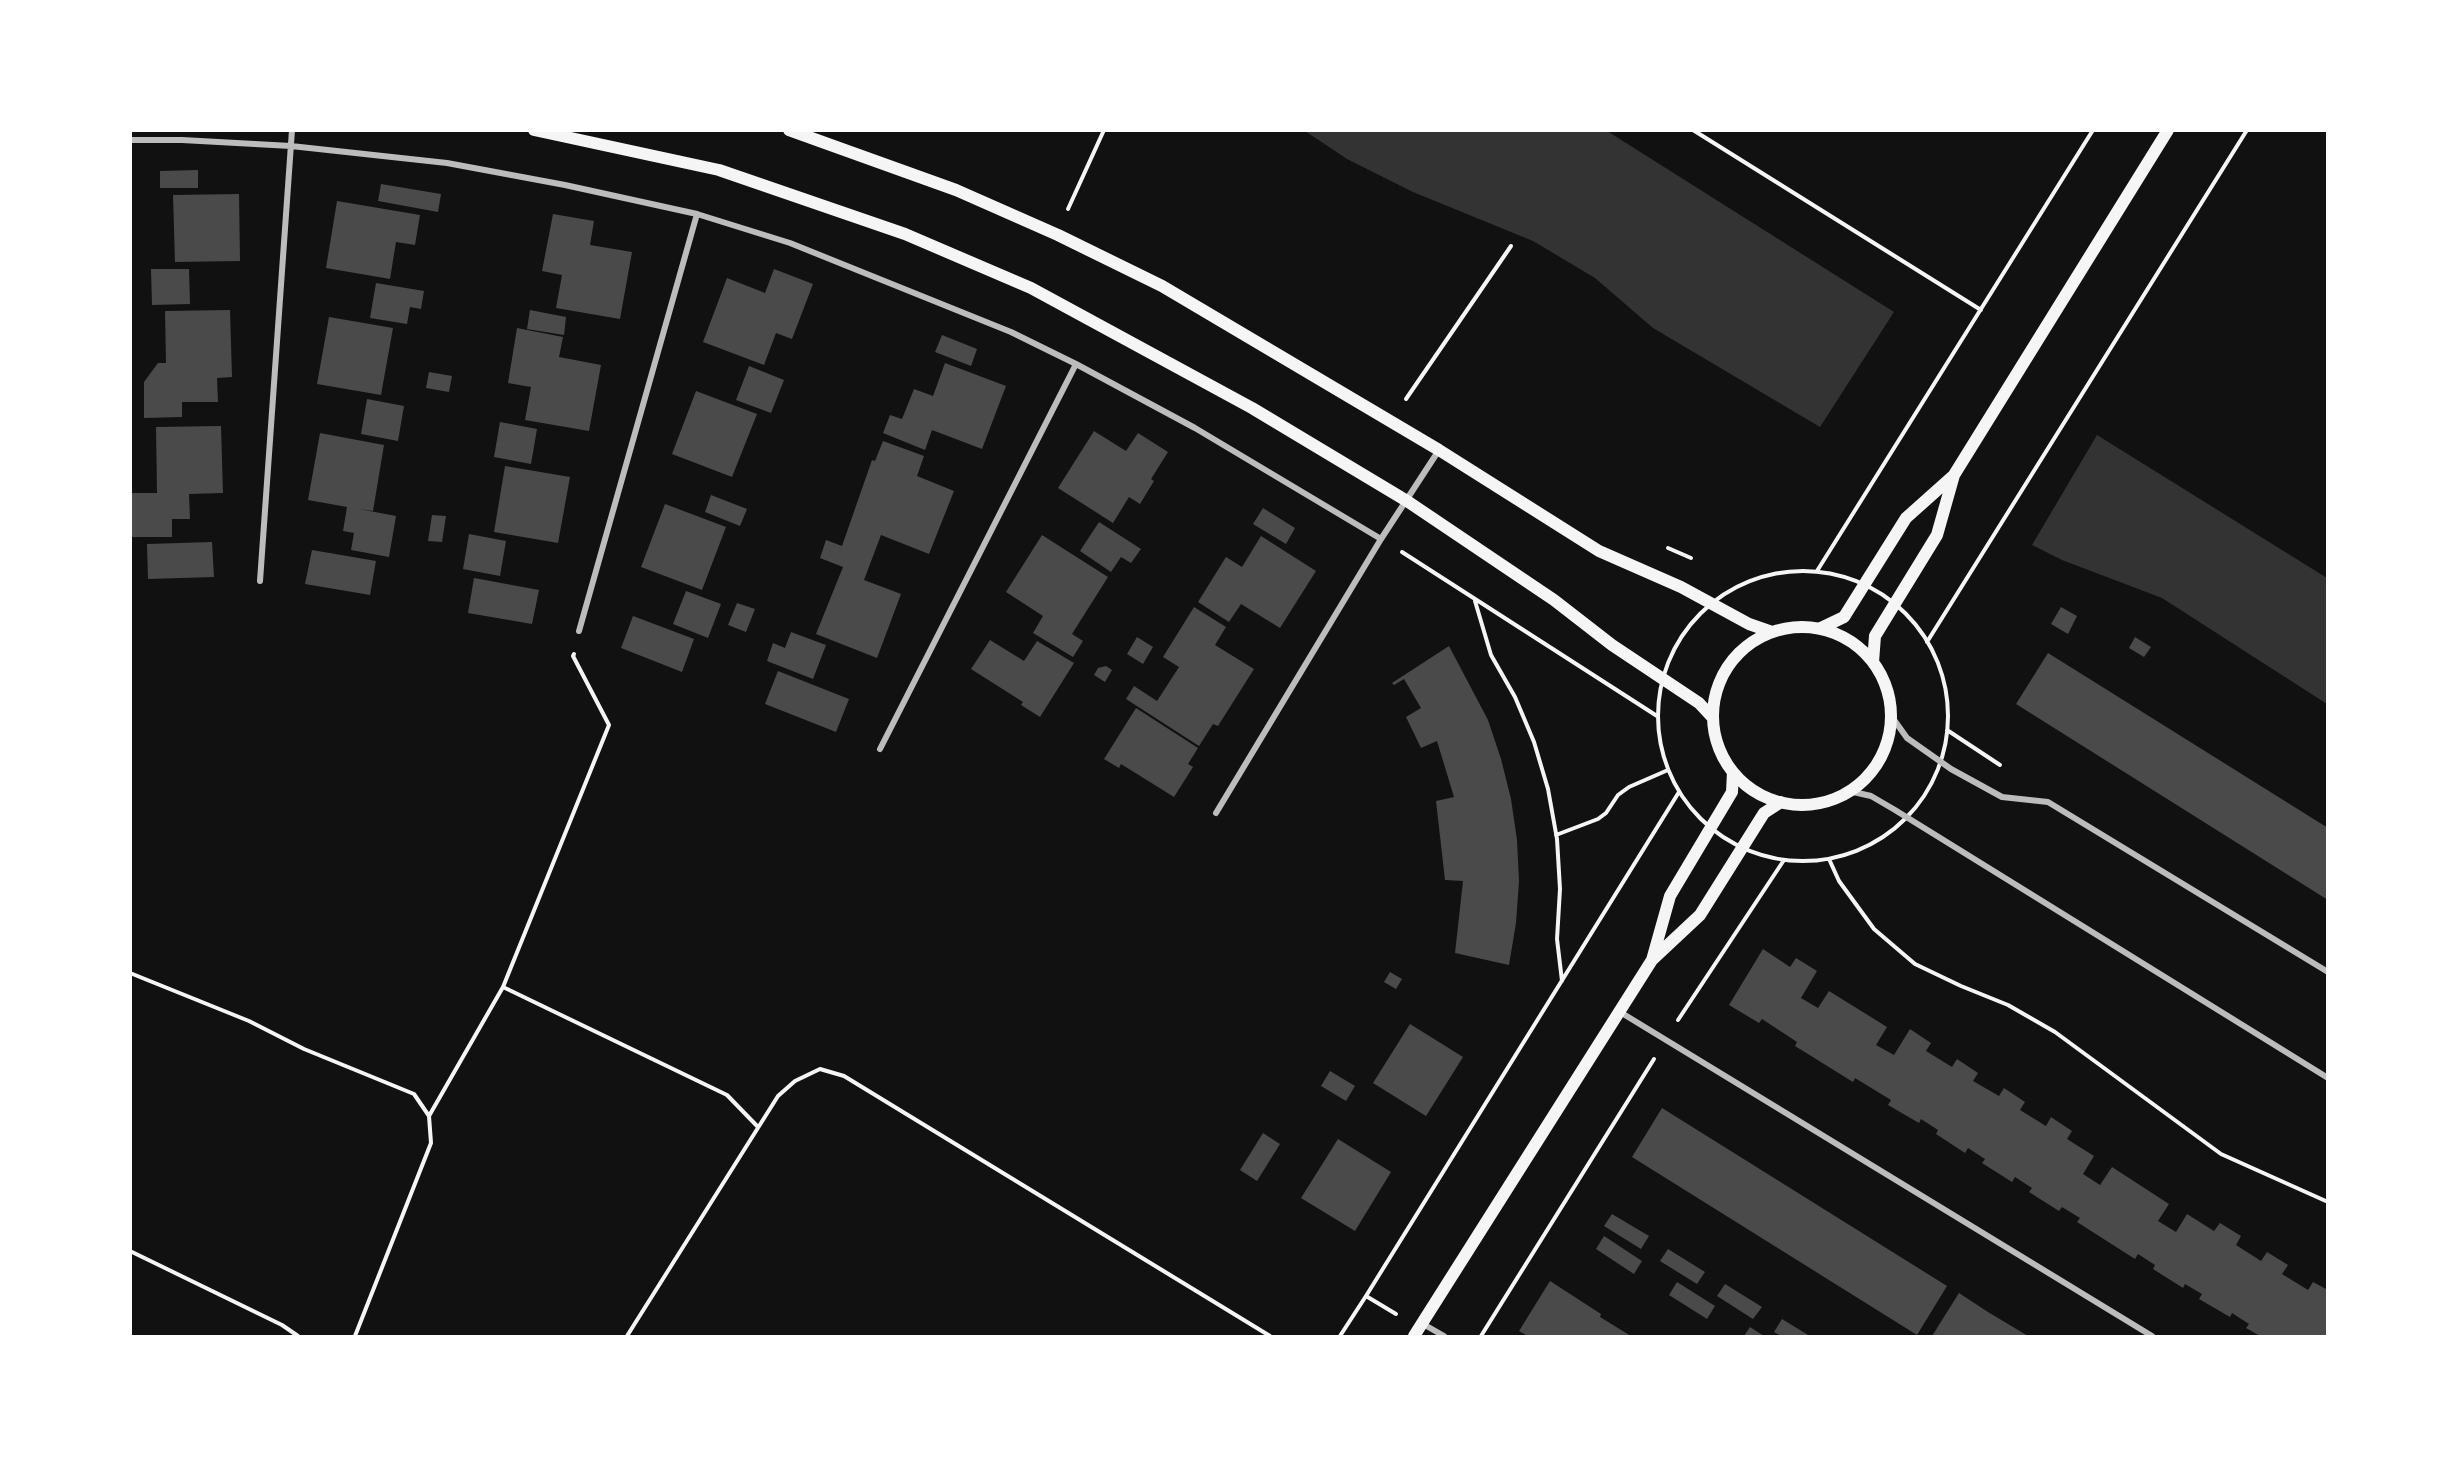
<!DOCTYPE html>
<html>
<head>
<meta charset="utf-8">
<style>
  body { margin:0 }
  #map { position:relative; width:2458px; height:1467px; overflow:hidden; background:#111; font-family:"Work Sans",sans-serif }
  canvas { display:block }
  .frame { position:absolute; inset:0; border:132px solid #fff; pointer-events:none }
</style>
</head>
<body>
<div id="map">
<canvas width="2458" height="1467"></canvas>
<div class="frame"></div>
</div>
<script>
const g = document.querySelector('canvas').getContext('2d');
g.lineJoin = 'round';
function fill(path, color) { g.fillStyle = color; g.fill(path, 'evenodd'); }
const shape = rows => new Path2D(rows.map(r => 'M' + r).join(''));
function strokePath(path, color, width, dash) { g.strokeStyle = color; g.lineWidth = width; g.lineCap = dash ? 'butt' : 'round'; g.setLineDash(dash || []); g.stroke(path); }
fill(shape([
  [1305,131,1607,131,1894,312,1820,427,1653,328,1595,278,1533,241,1413,192,1347,159],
  [2097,435,2327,578,2327,704,2162,598,2062,560,2032,545]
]), '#333');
fill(shape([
  [198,170,198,188,160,188,160,171],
  [381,184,441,194,438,212,378,201],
  [239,194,240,261,175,262,173,195],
  [337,201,420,215,415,245,396,242,390,279,326,268],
  [553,214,594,221,590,245,632,252,620,319,556,308,562,275,542,271],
  [151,269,189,269,190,304,152,305],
  [774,269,813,284,792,339,776,333,764,365,703,342,727,278,765,293],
  [376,283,424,291,421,309,410,307,407,324,370,318],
  [230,310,232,377,217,378,218,402,182,402,182,417,144,418,144,382,158,363,166,363,165,311],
  [530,310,566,317,564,335,527,329],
  [329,317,393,328,381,395,317,384],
  [517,328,563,337,559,357,601,365,589,431,525,420,531,387,508,383],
  [942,335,977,349,971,366,935,352],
  [945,363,1006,386,982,449,932,430,925,450,883,433,890,415,902,419,914,389,933,396],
  [749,366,784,380,771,413,736,400],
  [429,372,452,376,449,392,426,388],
  [696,391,757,414,732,477,672,454],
  [367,399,404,406,398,441,361,434],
  [500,422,537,429,531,464,494,457],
  [221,426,223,493,189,494,190,519,172,519,172,537,130,537,130,493,157,493,156,427],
  [1094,431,1126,451,1138,433,1168,452,1151,479,1154,481,1140,504,1129,497,1113,523,1058,488],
  [320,433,384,445,373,511,359,509,396,516,389,557,351,550,354,533,343,531,347,507,308,500],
  [883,441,924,456,917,476,954,491,929,554,881,535,864,580,901,594,877,658,816,634,843,567,820,558,826,540,842,546,872,460,875,461],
  [505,466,570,477,558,543,494,532],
  [711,495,747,509,740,526,705,512],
  [665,504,726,527,702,590,641,567],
  [1263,508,1295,528,1286,544,1253,524],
  [432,515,446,516,442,542,428,541],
  [1099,522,1141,549,1131,563,1121,557,1111,572,1080,551],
  [469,534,506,541,500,576,463,569],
  [1042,535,1108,577,1072,634,1083,641,1073,657,1033,633,1043,616,1006,592],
  [1261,536,1316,571,1280,628,1241,604,1229,622,1198,602,1226,557,1242,567],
  [212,542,214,577,148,579,147,544],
  [312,550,376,561,370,595,305,584],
  [474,578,539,590,532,624,468,613],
  [686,591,721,604,708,638,673,624],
  [737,603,755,609,746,632,728,625],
  [1194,607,1226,627,1215,645,1254,669,1218,726,1213,724,1199,746,1126,699,1134,686,1157,701,1179,667,1163,657],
  [2061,607,2077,616,2068,634,2051,624],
  [633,616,694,639,682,672,621,648],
  [791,632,826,645,813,679,767,661,773,643,785,648],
  [1137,637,1153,647,1143,664,1127,654],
  [2135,637,2151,647,2144,657,2129,648],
  [990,640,1024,661,1037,641,1074,663,1040,717,1021,705,1023,702,971,669],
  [1449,646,1488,720,1501,759,1511,799,1517,840,1519,881,1516,923,1509,965,1455,953,1463,881,1445,880,1436,801,1454,797,1437,741,1421,748,1406,717,1421,708,1404,679,1394,685,1392,683],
  [2048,653,2328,828,2328,900,2016,704],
  [1106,666,1112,670,1105,682,1094,675,1098,668],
  [778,671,849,699,836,732,765,704],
  [1136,708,1198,748,1188,764,1193,767,1174,797,1121,764,1119,768,1104,759],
  [1763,949,1790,967,1796,958,1817,971,1801,998,1818,1008,1829,991,1887,1027,1876,1045,1894,1055,1910,1029,1931,1043,1926,1051,1952,1067,1957,1059,1978,1073,1973,1081,1999,1096,2004,1088,2025,1102,2020,1110,2046,1126,2051,1117,2072,1131,2067,1139,2094,1156,2083,1174,2100,1185,2112,1167,2169,1204,2158,1221,2176,1232,2187,1214,2214,1231,2220,1223,2241,1236,2236,1245,2261,1261,2267,1252,2288,1265,2282,1274,2308,1290,2313,1282,2328,1290,2328,1336,2260,1336,2246,1328,2249,1324,2232,1313,2230,1317,2199,1299,2202,1294,2185,1284,2183,1288,2153,1269,2155,1265,2138,1254,2135,1259,2077,1222,2080,1218,2062,1207,2059,1211,2029,1192,2032,1188,2015,1177,2012,1182,1982,1163,1985,1159,1968,1148,1965,1153,1936,1134,1938,1130,1921,1119,1919,1123,1888,1105,1891,1100,1855,1078,1853,1082,1795,1046,1797,1042,1762,1019,1759,1023,1729,1005],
  [1390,972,1402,979,1396,989,1384,982],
  [1410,1024,1463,1057,1426,1116,1373,1083],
  [1330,1071,1355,1086,1346,1101,1321,1086],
  [1662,1108,1947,1286,1917,1335,1632,1157],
  [1263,1133,1280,1144,1257,1181,1240,1170],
  [1338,1139,1391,1172,1355,1231,1301,1198],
  [1612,1214,1649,1236,1641,1249,1604,1226],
  [1604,1236,1642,1261,1634,1274,1596,1249],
  [1668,1249,1705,1272,1697,1284,1660,1261],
  [1550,1281,1601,1314,1600,1317,1631,1336,1528,1336,1519,1331],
  [1677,1282,1715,1306,1707,1319,1669,1295],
  [1725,1284,1762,1307,1753,1319,1717,1296],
  [1959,1293,1988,1312,2028,1336,1932,1336],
  [1782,1319,1800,1330,1810,1336,1781,1336,1774,1332],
  [1750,1327,1764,1336,1744,1336]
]), '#4a4a4a');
strokePath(shape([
  [1693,130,1981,310],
  [1068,209,1104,130],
  [1406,399,1511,246],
  [1668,548,1691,558],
  [1402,552,1657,716],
  '1658 716a145 145 0 1 1 290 0a145 145 0 1 1-290 0Z',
  [1817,571,2093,130],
  [1475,601,1491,655,1515,697,1534,742,1548,789,1557,839,1560,889,1557,939,1562,981],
  [1927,642,2247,130],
  [1947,730,2000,765],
  [1556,835,1598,819,1606,813,1618,795,1629,787,1668,770],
  [1829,859,1839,881,1874,929,1915,964,1961,986,2008,1005,2055,1032,2221,1154,2328,1202],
  [130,973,249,1021,304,1049,414,1094,429,1116,431,1143,355,1336],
  [503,987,727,1095,758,1127],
  [1678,1020,1784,860],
  [429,1116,503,987,609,725,573,656,574,654],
  [130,1251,282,1325,298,1336],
  [1366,1296,1679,792],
  [627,1336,778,1096,795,1081,820,1069,844,1076,1270,1336],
  [1340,1336,1366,1296,1396,1314],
  [1481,1336,1654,1059]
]), '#f5f5f5', 4);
strokePath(shape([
  [130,140,182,140,291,146,447,163,565,185,697,214,790,243,1011,332,1076,364,1195,428,1381,539],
  [260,581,292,130],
  [579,631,697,214],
  [1892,717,1907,738,1951,769,2002,797,2048,802,2328,972],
  [880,749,1076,364],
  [1849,791,1871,796,1895,810,2328,1078],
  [1216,813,1381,539,1439,450],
  [1620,1012,2152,1336],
  [1423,1324,1444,1336]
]), '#bcbcbc', 6);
strokePath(shape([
  [534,130,719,170,905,234,1031,288,1252,408,1407,501,1554,600,1612,645,1699,703,1713,718],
  [789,130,956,190,1058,235,1162,286,1439,450,1599,551,1681,587,1749,624,1772,632],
  '1713 716a89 89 0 1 1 178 0a89 89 0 1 1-178 0Z',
  [1821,628,1844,617,1906,518,1953,476],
  [1873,662,1875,636,1937,535,1954,475,2168,130],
  [1653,959,1700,915,1764,813,1781,802],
  [1414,1336,1652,960,1670,896,1732,792,1733,772]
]), '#f5f5f5', 12);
</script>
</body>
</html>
